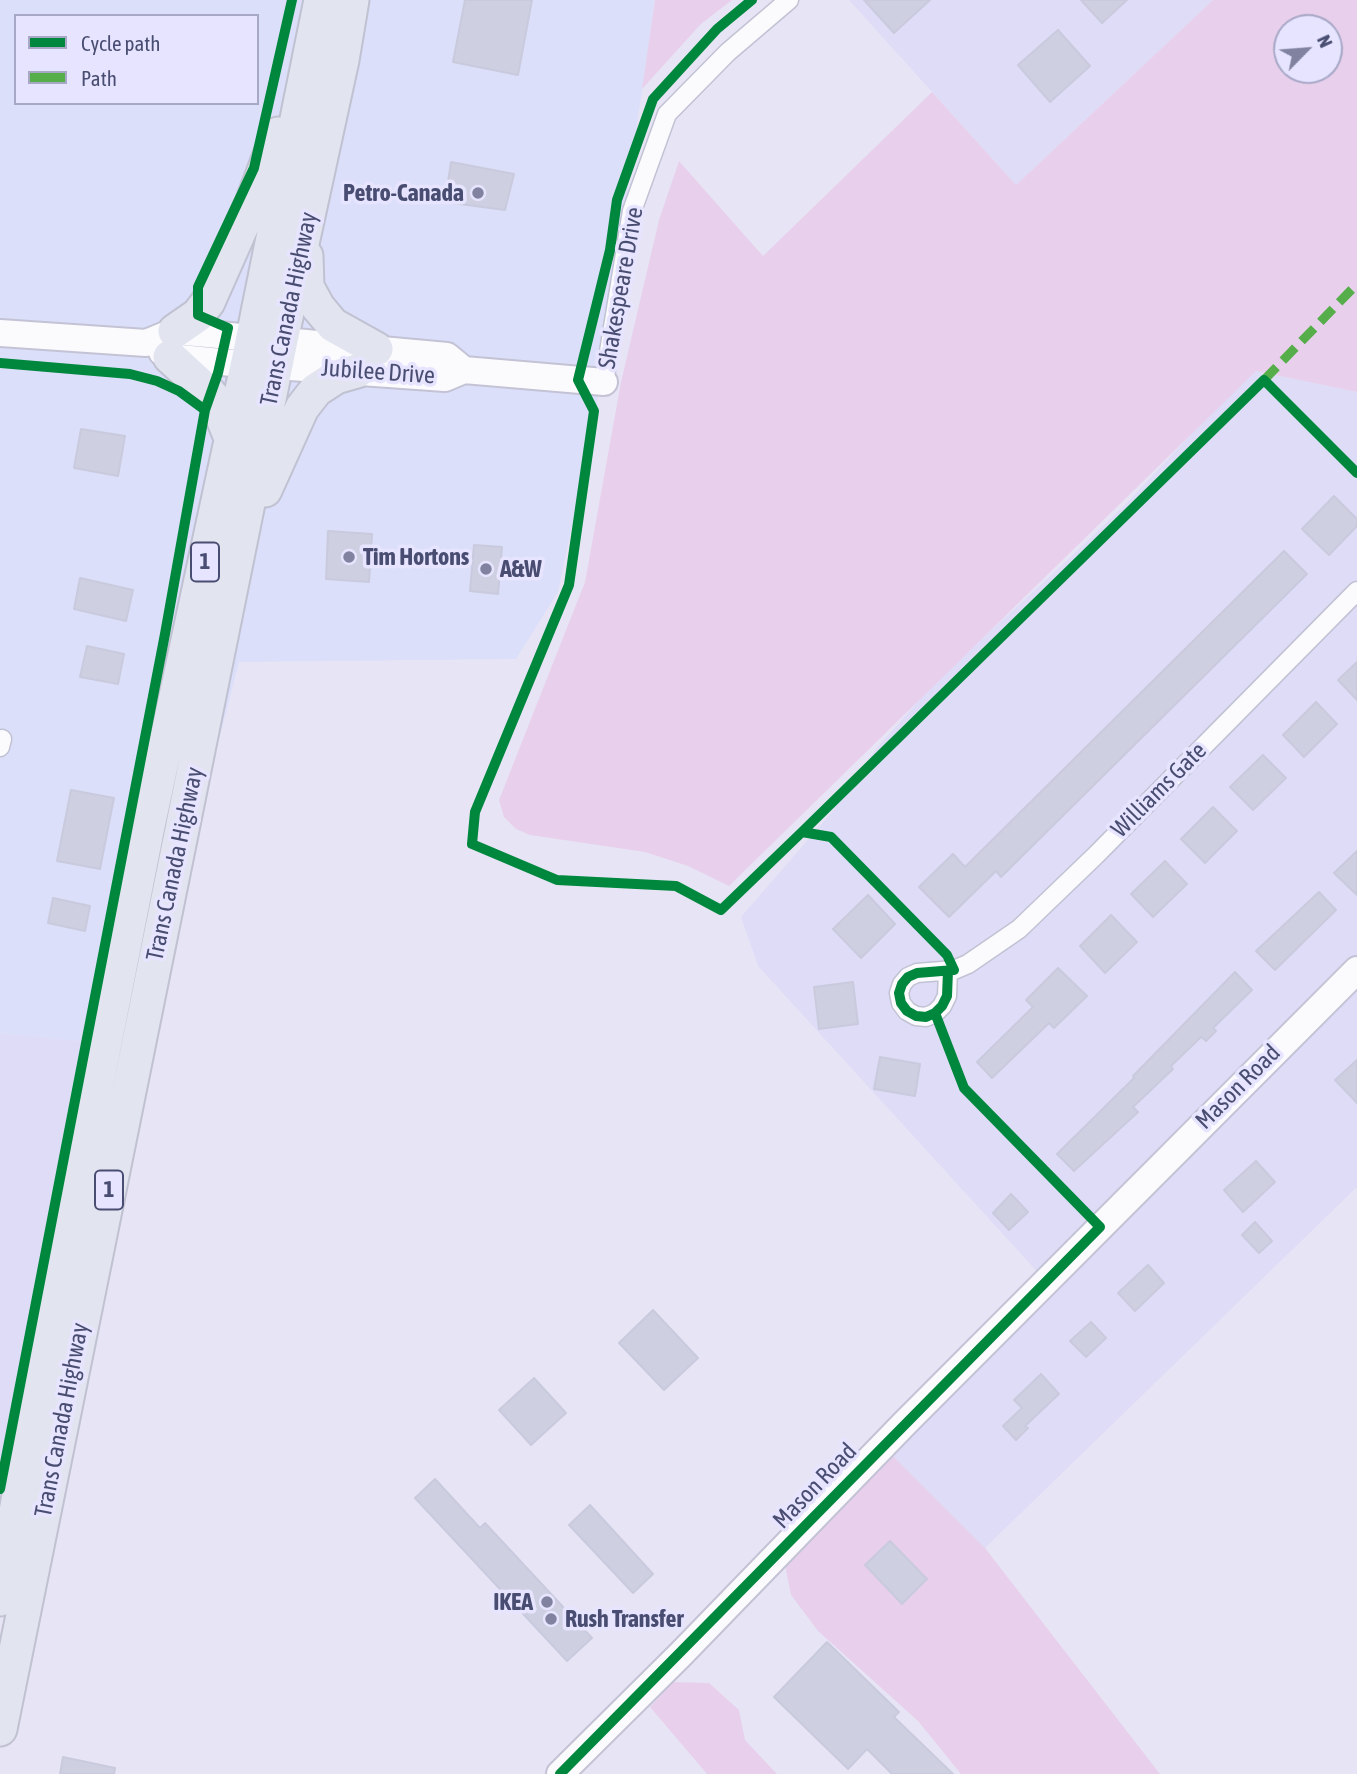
<!DOCTYPE html>
<html>
<head>
<meta charset="utf-8">
<style>
  body { margin:0 }
  #map { position:relative; width:1357px; height:1774px; overflow:hidden; background:#e7e5f5; font-family:"Asap Condensed",sans-serif }
  canvas { display:block }
  .legend { position:absolute; left:14px; top:14px; width:245px; height:91px; box-sizing:border-box; background:#e7e4ff; border:2px solid #a7a8c6; margin:0; padding:9px 12px; list-style:none; font-size:21px; color:#484d71 }
  .legend li { display:flex; align-items:center; gap:14px; height:35px }
  .legend b { width:35px; border:2px solid #a7a8c6 }
  .north { position:absolute; left:1273px; top:14px; width:70px; height:70px; box-sizing:border-box; background:#e7e4ff; border:2px solid #a7a8c6; border-radius:50%; rotate:65deg; font-size:19px; font-weight:700; line-height:28px; text-align:center; color:#484d71 }
  .north::after { content:''; display:block; margin:auto; width:24px; height:32px; background:#80829f; clip-path:polygon(50% 0,100% 100%,50% 72%,0 100%) }
</style>
</head>
<body>
<div id="map">
<canvas width="1357" height="1774"></canvas>
<ul class="legend">
<li><b style="height:9px;background:#00873e"></b>Cycle path</li>
<li><b style="height:9px;background:#56ae4b"></b>Path</li>
</ul>
<div class="north">N</div>
</div>
<script>
const g = document.querySelector('canvas').getContext('2d');
g.lineJoin = 'round';
function fill(path, color) { g.fillStyle = color; g.fill(path, 'evenodd'); }
const shape = rows => new Path2D(rows.map(r => 'M' + r).join(''));
function strokePath(path, color, width, dash) { g.strokeStyle = color; g.lineWidth = width; g.lineCap = dash ? 'butt' : 'round'; g.setLineDash(dash || []); g.stroke(path); }
function drawText(font, color, halo, rows, align = 'center') {
  g.font = font + ' "Asap Condensed",sans-serif'; g.lineWidth = 7; g.setLineDash([]); g.textBaseline = 'middle'; g.strokeStyle = halo; g.fillStyle = color; for (const [text, x, y, turn = 0] of rows) {
    g.save(); g.translate(x, y); g.rotate((+turn || 0) * Math.PI / 180); g.textAlign = isNaN(turn) ? turn : align; if (halo) g.strokeText(text, 0, 0); g.fillText(text, 0, 0); g.restore();
  }
}
fill(shape([
  [849,0,1213,0,1016,185],
  [1256,371,1357,392,1357,1187,985,1548,890,1453,1043,1278,758,966,741,917,832,812,876,749,936,681,1060,567,1125,505,1213,411],
  [0,1033,140,1047,0,1555]
]), '#dedcf7');
fill(shape([
  [0,0,655,0,595,417,558,592,516,659,239,662,140,1047,0,1033],
  [16,16,257,16,257,103,16,103]
]), '#dbdff9');
fill(shape([
  [655,0,732,0,701,24,642,89],
  [1213,0,1357,0,1357,392,1256,371,729,886,688,866,645,852,530,835,516,829,504,817,499,800,585,582,621,382,659,220,679,161,763,256,932,92,1016,185],
  [1329,28,1329,70,1287,70,1287,28],
  [890,1453,985,1548,1160,1774,961,1774,918,1721,818,1631,791,1595,784,1560],
  [673,1682,709,1683,739,1710,745,1740,777,1774,707,1774,650,1707]
]), '#e8d0ec');
const building = shape([
  [465,0,532,0,518,75,453,62,465,0],
  [864,0,930,0,894,33,864,0],
  [1081,0,1127,0,1102,23,1081,0],
  [1058,30,1090,66,1050,102,1018,65,1058,30],
  [451,162,514,174,505,210,445,202,451,162],
  [81,429,125,436,118,476,74,468,81,429],
  [1334,496,1357,519,1357,526,1329,555,1302,529,1334,496],
  [328,531,372,534,369,582,326,579,328,531],
  [474,545,502,547,498,594,470,591,474,545],
  [1284,551,1307,574,1001,877,996,871,949,917,919,887,953,854,965,867,1284,551],
  [80,578,133,590,126,621,74,609,80,578],
  [87,646,124,654,118,684,80,677,87,646],
  [1357,662,1357,700,1338,680,1357,662],
  [1316,702,1337,724,1304,757,1283,735,1316,702],
  [1263,755,1286,778,1253,810,1230,787,1263,755],
  [71,790,114,798,100,869,57,861,71,790],
  [1213,807,1237,831,1205,863,1181,839,1213,807],
  [1357,851,1357,895,1334,873,1357,851],
  [1165,861,1187,884,1153,917,1131,894,1165,861],
  [1319,892,1336,910,1275,970,1256,951,1319,892],
  [868,895,895,924,861,958,833,929,868,895],
  [53,898,90,906,85,931,48,923,53,898],
  [1111,915,1137,942,1105,973,1080,946,1111,915],
  [1058,968,1087,996,1054,1028,1049,1023,992,1078,977,1062,1033,1007,1026,1000,1058,968],
  [1235,972,1252,990,1213,1028,1216,1031,1206,1041,1201,1037,1171,1066,1173,1069,1133,1107,1138,1112,1074,1171,1057,1154,1134,1078,1133,1076,1235,972],
  [853,982,858,1024,819,1029,814,987,853,982],
  [880,1057,920,1064,915,1096,874,1089,880,1057],
  [1357,1060,1357,1103,1335,1080,1357,1060],
  [1256,1161,1275,1182,1243,1212,1224,1190,1256,1161],
  [1011,1194,1028,1212,1009,1230,993,1213,1011,1194],
  [1255,1222,1272,1241,1259,1253,1242,1235,1255,1222],
  [1148,1265,1164,1283,1135,1311,1118,1293,1148,1265],
  [653,1310,698,1358,664,1390,619,1343,653,1310],
  [1091,1322,1106,1338,1086,1357,1070,1341,1091,1322],
  [1041,1374,1059,1394,1025,1426,1028,1428,1016,1440,1003,1426,1022,1408,1014,1400,1041,1374],
  [534,1378,566,1413,531,1445,499,1410,534,1378],
  [435,1479,480,1528,485,1523,592,1638,567,1661,415,1498,435,1479],
  [590,1505,653,1574,633,1593,569,1525,590,1505],
  [890,1541,927,1579,902,1604,865,1565,890,1541],
  [827,1642,899,1712,894,1717,953,1774,892,1774,867,1749,848,1769,774,1697,827,1642],
  [63,1757,115,1768,114,1774,60,1774,63,1757]
]);
fill(building, '#cecfe1');
strokePath(building, '#c9cadd', 2);
const street = shape([
  [604,382,632,211,667,114,728,52,789,0],
  [0,747,2,739],
  [948,971,947,996,942,1006,935,1013,926,1017,916,1016,907,1011,901,1003,899,993,902,984,908,977,917,973,954,970,968,964,1019,929,1096,855,1357,591]
]);
const secondary = shape([
  [0,333,146,343,175,331,230,336,447,356,464,370],
  [162,352,170,357,220,362,445,378,464,370,604,382],
  [560,1774,681,1654,905,1423,1357,970]
]);
const highway = shape([
  [306,256,307,287,318,307,333,325,376,349],
  [175,331,198,315,208,302,252,203,278,134],
  [170,357,209,393,216,401,231,438],
  [265,490,302,408,316,390,336,377,357,371],
  [0,1599,67,1234,148,826,248,362,321,0],
  [0,1729,281,340,342,60,352,0]
]);
strokePath(street, '#c1c2d3', 21);
strokePath(secondary, '#c3c3d5', 30);
strokePath(highway, '#c0c1d1', 37);
strokePath(street, '#fbfbfe', 18);
strokePath(secondary, '#fbfbfe', 26);
strokePath(highway, '#e2e4f0', 33);
strokePath(shape([
  [1264,380,1357,284]
]), '#56ae4b', 9, [18, 9]);
strokePath(shape([
  [752,0,717,29,653,99,617,200,610,250,578,380,594,411,569,585,475,812,472,844,557,880,676,886,721,910,802,832,831,837,947,955,954,970,917,973,908,977,902,984,899,993,901,1003,907,1011,916,1016,926,1017,935,1013,942,1006,947,996,948,971],
  [0,363,130,374,157,381,179,391,205,410],
  [802,832,1264,380,1357,473],
  [0,1489,165,634,205,410,218,373,228,328,198,315,198,287,254,168,292,0],
  [560,1774,1100,1227,964,1088,935,1013]
]), '#00873e', 10);
for (const [x, y, r, color] of [
  [478,193,7,"#80829f"],
  [349,557,7,"#80829f"],
  [486,569,7,"#80829f"],
  [547,1602,7,"#80829f"],
  [551,1619,7,"#80829f"]
]) { const dot = new Path2D(); dot.arc(x, y, r, 0, 2 * Math.PI); g.fillStyle = color; g.fill(dot); strokePath(dot, '#e7e4ff', 2.5); }
for (const [x, y, w] of [
  [205,562,28],
  [109,1190,28]
]) { const box = new Path2D(); box.roundRect(x - w / 2, y - 19.5, w, 39, 5); g.fillStyle = '#e7e4ff'; g.fill(box); strokePath(box, '#484d71', 2); }
drawText('bold 23px', '#484d71', null, [
  ["1",205,562],
  ["1",109,1190]
]);
drawText('bold 24px', '#484d71', '#e7e4ff', [
  ["Petro-Canada",464,193,"right"],
  ["Tim Hortons",363,557],
  ["A&W",500,569],
  ["IKEA",533,1602,"right"],
  ["Rush Transfer",565,1619]
], 'left');
drawText('24px', '#484d71', '#e7e4ff', [
  ["Shakespeare Drive",621,288,-80],
  ["Trans Canada Highway",289,309,-78],
  ["Jubilee Drive",378,372,4],
  ["Williams Gate",1159,790,-45],
  ["Trans Canada Highway",175,864,-78],
  ["Mason Road",1238,1087,-45],
  ["Trans Canada Highway",62,1420,-79],
  ["Mason Road",815,1486,-46]
]);
</script>
</body>
</html>
